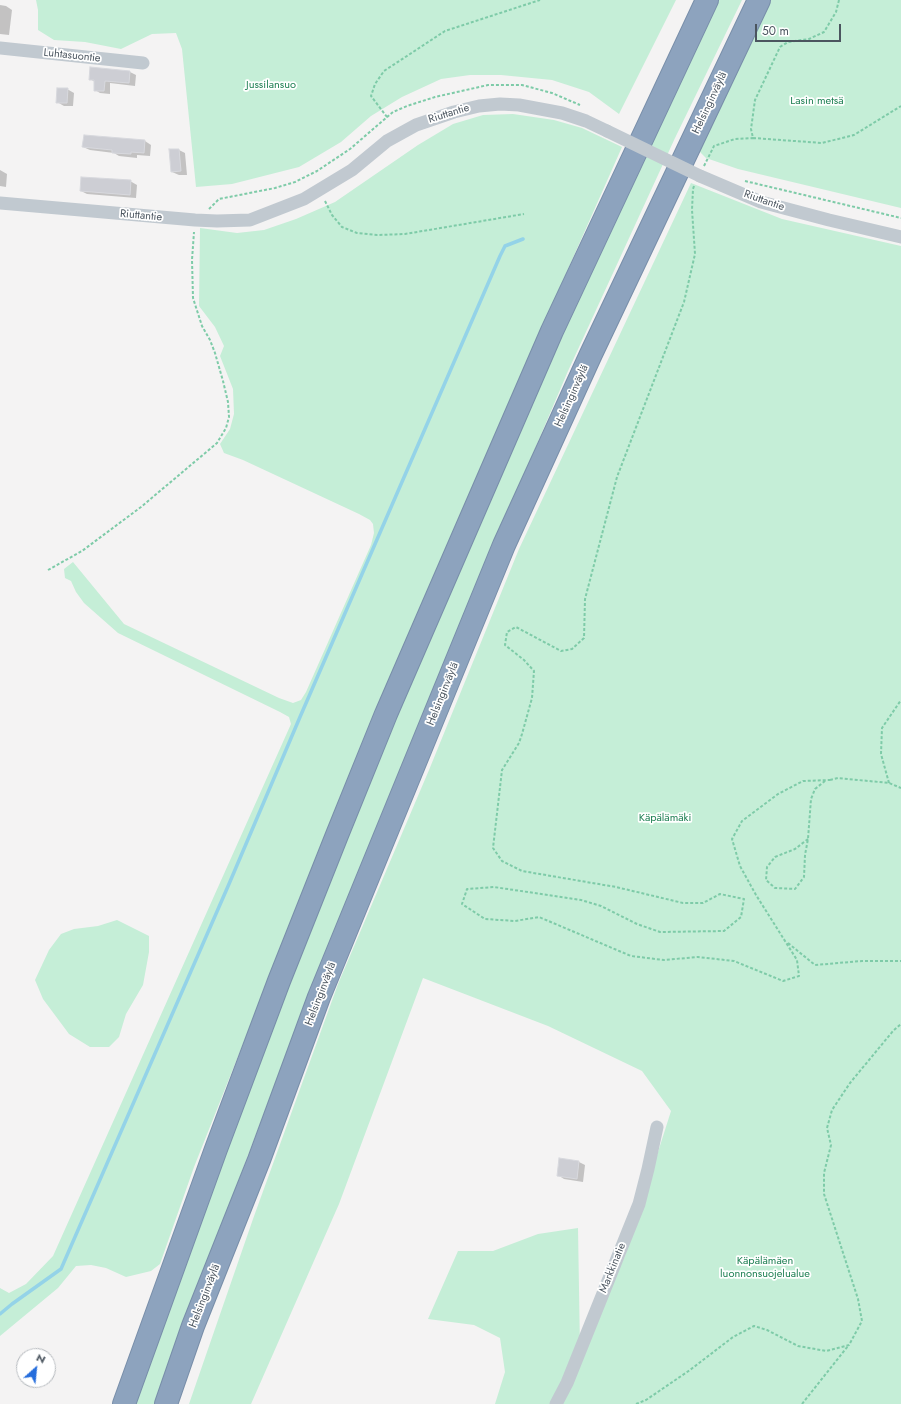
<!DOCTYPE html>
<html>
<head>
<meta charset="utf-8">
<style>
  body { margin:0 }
  #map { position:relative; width:901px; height:1404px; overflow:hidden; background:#f4f3f3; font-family:Jost,sans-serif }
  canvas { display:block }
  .north { position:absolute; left:16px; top:1348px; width:40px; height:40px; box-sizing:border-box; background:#fff; border:1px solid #b7bbbf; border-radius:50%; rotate:27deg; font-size:11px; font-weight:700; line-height:16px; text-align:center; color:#4b555f }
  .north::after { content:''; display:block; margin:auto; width:14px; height:18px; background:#256ddc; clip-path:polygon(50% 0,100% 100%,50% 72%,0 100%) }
  .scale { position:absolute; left:755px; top:24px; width:86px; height:18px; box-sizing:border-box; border:2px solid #4b555f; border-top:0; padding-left:5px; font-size:12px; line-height:14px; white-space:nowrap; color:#4b555f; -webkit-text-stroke:3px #fff; paint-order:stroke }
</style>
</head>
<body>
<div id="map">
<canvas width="901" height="1404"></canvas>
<div class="north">N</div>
<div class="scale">50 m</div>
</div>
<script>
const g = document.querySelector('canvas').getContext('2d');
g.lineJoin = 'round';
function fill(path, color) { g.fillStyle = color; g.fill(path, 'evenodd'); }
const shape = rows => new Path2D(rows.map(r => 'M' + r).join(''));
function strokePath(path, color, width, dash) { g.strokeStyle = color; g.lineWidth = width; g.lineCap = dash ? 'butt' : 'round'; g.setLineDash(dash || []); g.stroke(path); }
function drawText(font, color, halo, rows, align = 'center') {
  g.font = font + ' Jost,sans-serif'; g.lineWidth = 3.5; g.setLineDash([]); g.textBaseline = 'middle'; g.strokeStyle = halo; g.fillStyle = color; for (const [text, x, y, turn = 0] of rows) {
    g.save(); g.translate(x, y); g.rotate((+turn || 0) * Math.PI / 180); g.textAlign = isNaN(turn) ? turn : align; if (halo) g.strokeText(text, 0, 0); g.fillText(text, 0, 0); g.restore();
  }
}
fill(shape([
  [36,0,676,0,619,114,589,92,552,80,501,75,470,75,441,79,402,97,371,116,341,142,299,167,232,184,196,187,182,49,176,33,152,34,121,49,85,42,54,40,38,30,38,10],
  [718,0,742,0,675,138,568,371,469,604,384,808,301,1015,219,1232,157,1404,134,1404,297,954,386,734,630,182],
  [771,0,901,0,901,208,738,169,706,158,700,152,700,147,704,136],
  [513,114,554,120,582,128,622,147,499,425,359,752,194,1167,160,1264,151,1271,126,1277,106,1268,91,1265,76,1266,58,1288,0,1336,0,1288,9,1293,26,1284,53,1256,291,724,289,717,280,712,118,633,84,603,76,592,71,581,65,578,64,569,73,562,124,624,279,698,293,703,301,700,306,692,371,545,374,533,373,524,370,520,359,514,243,460,224,453,220,444,230,429,234,414,233,389,220,356,224,346,215,327,199,306,200,228,237,233,264,230,296,219,335,202,418,145,453,124,483,115],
  [691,183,782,219,901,246,901,1404,495,1404,505,1372,500,1338,474,1325,428,1319,458,1251,493,1251,538,1234,578,1228,580,1350,625,1256,671,1111,642,1071,548,1026,423,978,339,1204,251,1404,189,1404,253,1219,338,984,429,770,519,549],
  [117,920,149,936,149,952,143,985,126,1014,119,1037,109,1047,90,1047,69,1034,43,999,35,980,49,950,61,934,74,929,98,926]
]), '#c5eed7');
fill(shape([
  [0,5,6,6,12,10,9,35,0,34],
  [91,68,130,72,136,75,135,86,110,83,110,94,100,93,95,90,95,82,90,79],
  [67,89,74,93,73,106,64,106,57,102],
  [145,141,151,145,150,156,137,155,137,158,119,156,114,153,90,150,83,147],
  [179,150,185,153,187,175,179,175,172,172],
  [0,170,7,174,6,187,0,186],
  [130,181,137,185,136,198,87,194,81,191],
  [579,1162,585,1165,583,1182,564,1179,558,1175]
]), '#0003');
strokePath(shape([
  [0,1314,12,1304,61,1269,229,884,300,717,500,256,505,246,523,239]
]), '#94d3e8', 3.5);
const building = shape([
  [90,67,130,71,129,83,105,81,104,91,94,91,94,80,89,80,90,67],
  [57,88,68,88,67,103,56,103,57,88],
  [84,135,145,140,144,153,131,152,131,154,112,153,112,150,82,147,84,135],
  [169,149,179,149,181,171,171,172,169,149],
  [81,177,131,180,130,195,80,191,81,177],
  [559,1158,579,1161,577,1179,557,1176,559,1158]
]);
fill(building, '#cdced4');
strokePath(building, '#d7d8dd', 1);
const highway = shape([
  [124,1404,216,1149,279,981,337,835,386,714,552,331,707,0],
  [166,1404,193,1326,259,1160,319,997,504,545,591,354,759,0]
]);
strokePath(highway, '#788ea9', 24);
strokePath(shape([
  [839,0,836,12,824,32,809,39,788,42,780,47,755,100,751,129,753,138,822,143,854,135,901,106],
  [387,117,371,96,375,84,384,71,445,31,540,0],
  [704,166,714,146,735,139,753,138],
  [745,181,901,218],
  [694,186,693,189,692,210,695,254,684,302,617,477,585,599,584,638,572,649,561,651,516,627,507,632,505,645,524,660,534,671,532,698,522,734,519,743,502,770,493,848,502,861,522,871,616,887,683,903,703,903,720,894,744,899,741,917,724,931,660,932,637,924,601,906,581,900,494,887,467,889,462,904,485,919,515,921,539,917,631,956,664,960,698,957,734,961,783,981,799,976,797,960,756,895,740,866,732,839,742,821,778,794,803,781,830,780],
  [325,201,332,215,342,227,357,233,377,235,405,234,524,214],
  [209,209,219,199,275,188,295,182,317,171,350,149,393,112,407,106,435,97,488,85,522,85,552,93,580,105],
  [48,570,82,551,141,507,217,443,226,428,229,417,228,402,223,381,215,353,210,340,202,326,193,298,192,260,194,232],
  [830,780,838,778,889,783,901,788],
  [889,783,881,754,882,728,901,700],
  [808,839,795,849,775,857,767,867,766,880,775,888,795,889,804,877,805,855,808,839,811,799,815,789,825,781],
  [788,943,815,965,862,961,901,961],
  [636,1404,646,1400,690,1370,733,1337,754,1326,767,1330,798,1346,826,1351,849,1345,862,1321,858,1299,824,1194,824,1173,831,1145,827,1128,832,1110,850,1083,893,1031,901,1024],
  [802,1404,848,1346]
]), '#7ecba8', 2, [3, 2]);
strokePath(shape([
  [0,48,143,63],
  [700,176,761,202,829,220,901,237],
  [0,203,195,220,217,221,250,220,304,199,352,170,387,141,416,125,454,112,479,106,500,104,519,105,562,113,586,121,607,131],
  [556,1404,567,1383,639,1204,648,1169,657,1127]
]), '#c1c9d0', 13);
strokePath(highway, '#8da3be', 22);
strokePath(shape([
  [607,131,700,176]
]), '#c1c9d0', 13);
drawText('11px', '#4b555f', '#fff', [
  ["Luhtasuontie",72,56,6],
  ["Helsinginväylä",710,103,-65],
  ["Riuttantie",449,114,-17],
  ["Riuttantie",764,201,19],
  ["Riuttantie",141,216,5],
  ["Helsinginväylä",572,396,-66],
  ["Helsinginväylä",443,694,-68],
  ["Helsinginväylä",321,994,-69],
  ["Markkinatie",613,1268,-68],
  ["Helsinginväylä",205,1296,-69]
]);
drawText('11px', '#1d7f52', '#fff', [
  ["Jussilansuo",271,85],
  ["Lasin metsä",817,101],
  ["Käpälämäki",665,818],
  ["Käpälämäen",765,1261],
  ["luonnonsuojelualue",765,1274]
]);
</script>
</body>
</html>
